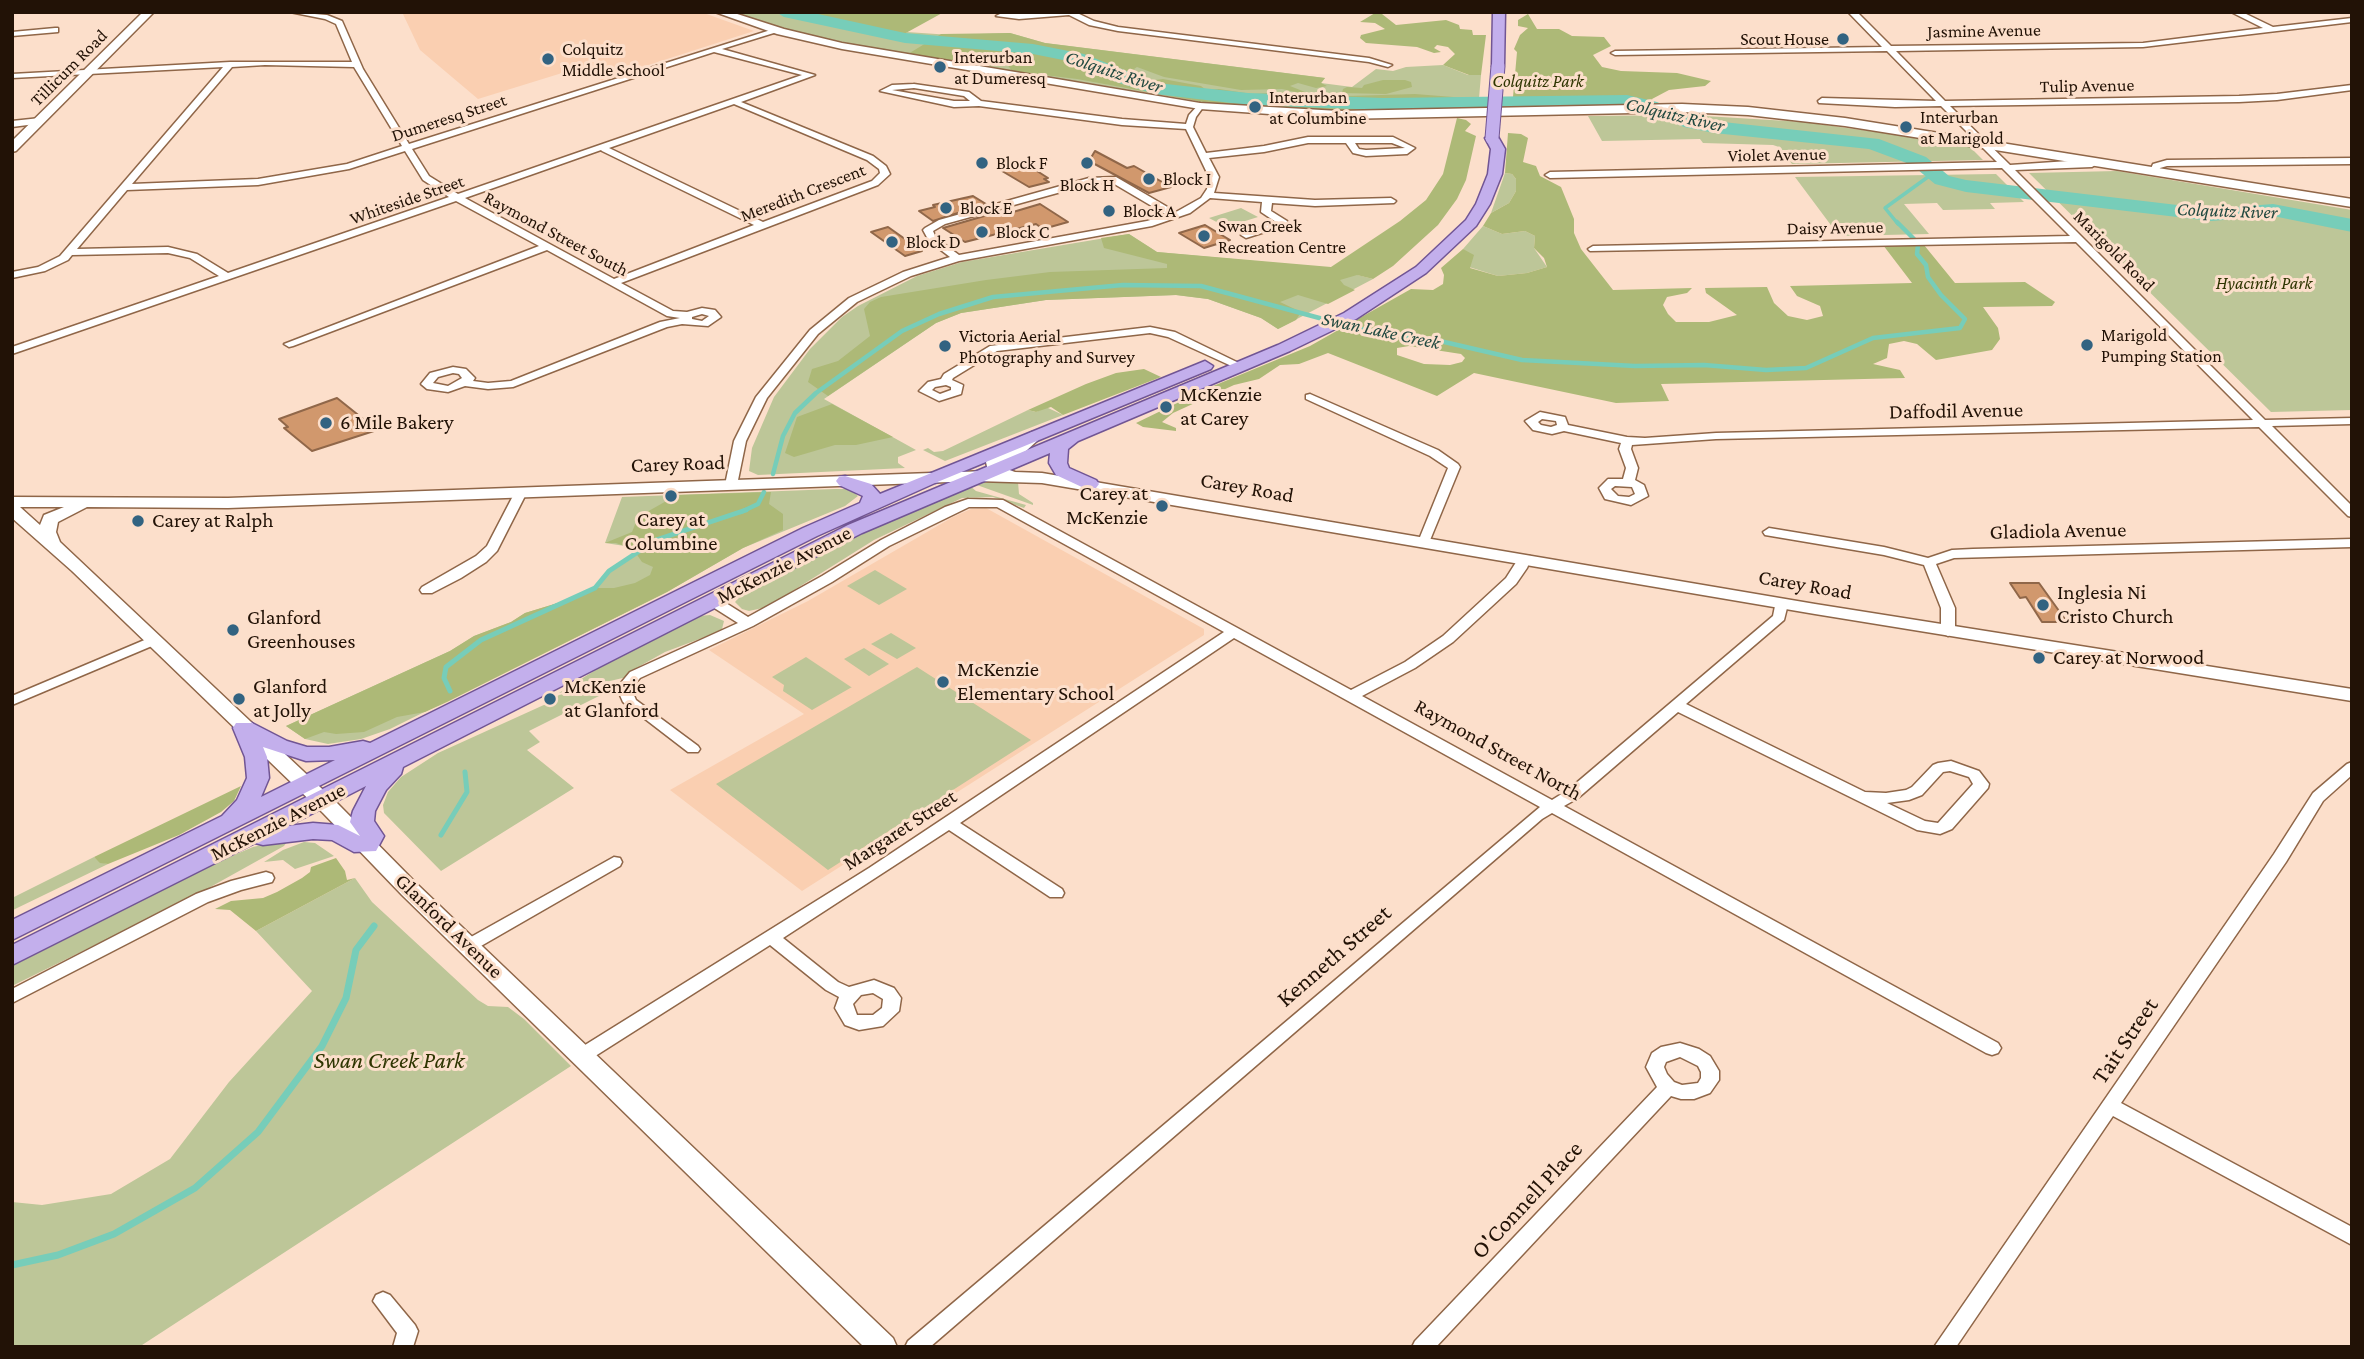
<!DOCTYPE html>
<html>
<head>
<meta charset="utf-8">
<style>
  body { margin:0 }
  #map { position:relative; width:2364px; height:1359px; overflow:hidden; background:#fcdfcb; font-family:"Crimson Pro",serif }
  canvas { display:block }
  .frame { position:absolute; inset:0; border:14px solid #221206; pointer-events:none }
</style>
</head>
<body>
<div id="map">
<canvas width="2364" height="1359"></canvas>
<div class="frame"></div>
</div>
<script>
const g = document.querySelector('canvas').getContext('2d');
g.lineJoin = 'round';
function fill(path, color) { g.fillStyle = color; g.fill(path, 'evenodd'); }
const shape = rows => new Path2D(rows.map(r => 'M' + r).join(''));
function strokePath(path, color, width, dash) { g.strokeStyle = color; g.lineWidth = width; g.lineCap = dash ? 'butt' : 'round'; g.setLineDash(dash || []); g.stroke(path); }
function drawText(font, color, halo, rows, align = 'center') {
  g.font = font + ' "Crimson Pro",serif'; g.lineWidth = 6; g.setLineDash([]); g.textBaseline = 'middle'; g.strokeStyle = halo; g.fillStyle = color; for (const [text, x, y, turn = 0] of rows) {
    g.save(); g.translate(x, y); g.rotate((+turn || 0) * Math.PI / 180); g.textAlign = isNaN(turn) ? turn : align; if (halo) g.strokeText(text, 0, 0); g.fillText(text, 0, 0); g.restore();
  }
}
fill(shape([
  [402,12,701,12,754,31,602,80,575,69,478,99,420,50],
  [986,508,1204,629,1204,635,802,891,670,790,804,714,709,650,808,601,953,517,971,509]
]), '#facfb1');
fill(shape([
  [734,12,773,12,895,39,907,32,951,35,1010,33,1045,43,1325,78,1321,83,1352,87,1376,69,1393,71,1406,67,1443,65,1468,75,1481,75,1478,110,1273,108,1209,103,856,45,777,27],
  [1688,115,1804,122,1883,133,1970,147,1983,160,1792,164,1779,147,1773,145,1703,143,1700,139,1602,141,1588,116],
  [2117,171,2352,210,2352,410,2271,412,2029,173],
  [1505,173,1512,174,1516,179,1516,191,1509,203,1491,213],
  [1996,174,2024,202,1990,203,1995,209,1943,210,1937,203,1904,204,1929,234,1839,236,1795,177],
  [1241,208,1258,217,1226,227,1209,218],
  [1483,226,1502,234,1525,231,1535,236,1534,248,1547,267,1527,273,1498,276,1469,267,1463,249],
  [1129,234,1157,252,1331,268,1373,279,1278,329,1261,318,1208,299,1176,295,1046,300,961,313,936,323,824,399,916,450,898,457,898,463,905,468,758,475,749,471,752,448,774,397,810,349,842,317,858,306,917,276,962,262],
  [1046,407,1063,415,945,461,923,450,928,448,934,452,943,451,1028,410,1036,412],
  [988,482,1018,482,1019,494,1033,503,1033,505,974,484],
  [970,486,976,491,1026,505,1024,508,993,497,962,498,874,540,767,607,749,611,742,609,735,602,744,592,844,541],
  [835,489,850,489,858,496,845,506,743,548,667,592,390,729,361,739,328,744,305,739,286,726,450,651,474,636,511,622,525,613,574,598,595,588,609,571,634,553,625,546,605,543,622,497],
  [875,570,907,589,879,605,847,586],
  [710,615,724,621,722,629,718,632,665,652,631,671,627,677,559,693,613,659,699,616],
  [891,633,916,648,897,659,871,644],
  [864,648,889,664,869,676,844,659],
  [806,657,851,687,852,687,812,710,783,691,784,685,772,677],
  [917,667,1031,740,828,870,716,784],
  [618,683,620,685,617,687,529,731,540,742,527,750,574,788,441,871,384,813,383,805,388,792,401,777,438,753,546,704,559,695],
  [289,839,284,846,196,895,12,986,12,966,220,861,253,847],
  [304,842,315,843,334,856,295,869,283,860,264,862,283,850],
  [94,857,100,862,108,864,13,910,12,898],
  [355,878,372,902,478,1000,488,1006,508,1007,524,1019,571,1066,139,1347,12,1347,12,1202,42,1205,111,1194,170,1159,229,1082,312,991,256,931]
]), '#bdc698');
fill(shape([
  [773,12,944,12,895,39],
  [1375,13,1382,14,1396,25,1446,20,1459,25,1460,29,1472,30,1473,35,1486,35,1481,75,1469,75,1443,65,1455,54,1448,47,1437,45,1434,48,1441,52,1434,53,1417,47,1366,43,1360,38,1361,35,1385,29,1375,23,1360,22],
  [1528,14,1537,29,1559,29,1572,36,1604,37,1611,46,1593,55,1602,67,1621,71,1677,73,1711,81,1705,86,1669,90,1652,99,1654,105,1512,108,1517,52,1514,49,1520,35,1528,28,1518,26,1518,20],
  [1010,33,1045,43,1325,78,1321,83,1327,86,1316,88,1298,83,1290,86,1310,94,1317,93,1318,96,1309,95,1282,89,1241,90,1164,77,1137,67,1134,69,1136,72,1128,75,1148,81,1163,79,1201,86,1206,90,1219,89,1252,94,1284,92,1314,97,1415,94,1479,99,1478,110,1328,111,1209,103,1077,79,1012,71,1004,60,983,57,960,63,908,54,941,34],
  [1383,80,1405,80,1411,82,1412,87,1386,94,1342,93,1343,89,1347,87,1362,88,1364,85],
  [1457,118,1466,120,1471,124,1465,131,1476,136,1466,180,1457,199,1438,225,1393,266,1373,279,1357,275,1340,280,1344,285,1355,290,1328,304,1298,295,1280,302,1301,312,1296,320,1278,329,1261,318,1208,299,1176,295,1046,300,961,313,936,323,828,396,808,382,812,369,838,361,870,336,864,309,870,302,881,297,986,280,1050,272,1167,268,1167,264,1104,248,1101,238,1129,234,1157,252,1331,267,1400,221,1426,200,1443,174],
  [1508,133,1521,134,1528,138,1523,162,1536,166,1540,176,1561,187,1574,219,1574,233,1581,249,1613,290,1692,288,1687,293,1667,297,1663,305,1668,314,1676,322,1709,322,1737,315,1706,293,1705,288,1767,287,1774,303,1788,316,1807,320,1823,316,1820,306,1797,296,1790,286,1912,283,1883,245,1924,245,1955,283,2025,282,2055,302,2052,306,1983,307,1998,328,2000,339,1992,350,1936,360,1917,344,1904,341,1889,344,1887,358,1873,364,1900,370,1905,378,1661,384,1669,401,1616,403,1474,373,1437,396,1328,353,1299,364,1280,365,1259,379,1234,385,1173,413,1162,422,1176,428,1176,431,1143,427,1136,423,1206,389,1310,346,1411,289,1433,290,1443,284,1444,275,1441,268,1463,249,1474,255,1470,268,1498,276,1527,273,1547,267,1544,258,1534,248,1535,236,1525,231,1502,234,1483,226,1491,213,1509,203,1516,191,1516,179,1512,174,1505,173],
  [1409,346,1461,354,1465,358,1462,362,1450,365,1424,364,1397,355,1397,348],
  [1144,369,1161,377,1063,415,1051,407,1036,412,1028,410,1086,384,1116,373],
  [832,404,869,424,893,437,856,445,835,445,794,457,785,453,797,417],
  [771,492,769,504,783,514,783,530,743,548,667,592,447,702,425,712,397,717,364,732,336,734,324,732,305,739,286,726,450,651,474,636,511,622,525,613,574,598,595,588,614,588,635,583,650,575,653,567,642,562,633,549,616,543,605,543,632,532,638,517,677,495],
  [241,786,234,801,221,812,179,835,108,864,100,863,94,857],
  [336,858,345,871,347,880,355,878,256,931,230,910,215,909,231,901,263,898,277,892,302,878,310,872,311,867]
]), '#adb977');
strokePath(shape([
  [1898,224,1885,208,1932,174]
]), '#77cdb9', 3.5);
strokePath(shape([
  [1897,222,1914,239],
  [773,474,783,436,795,413,816,393,902,331,939,314,993,297,1123,285,1201,286,1360,329,1440,341,1522,360,1635,366,1704,365,1766,370,1806,368,1873,338,1960,328,1965,319,1941,295,1928,277,1926,265,1917,254,1918,245],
  [741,512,758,504,764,492]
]), '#77cdb9', 4.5);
strokePath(shape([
  [450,691,444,678,446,667,481,640,595,588,609,571,656,540,746,510],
  [441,835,467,792,465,772]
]), '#77cdb9', 5);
strokePath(shape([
  [12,1265,58,1255,114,1234,195,1188,258,1132,322,1046,346,998,356,950,374,926]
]), '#77cdb9', 7);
fill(shape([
  [776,12,809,12,905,33,1033,44,1084,54,1157,83,1248,93,1383,98,1627,95,1657,102,1696,118,1714,121,1879,139,1926,157,1949,176,1966,180,2211,209,2273,204,2352,219,2352,232,2273,216,2211,221,1966,192,1935,184,1912,165,1869,149,1714,133,1684,127,1644,110,1627,107,1383,110,1248,105,1155,94,1119,83,1073,62,1033,54,905,43,784,17,776,12]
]), '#77cdb9');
const building = shape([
  [1095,151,1127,168,1134,166,1171,187,1149,193,1089,161,1095,151],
  [1026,164,1048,178,1044,179,1049,182,1029,187,1002,171,1026,164],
  [973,196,986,204,933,221,919,211,935,207,933,205,973,196],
  [1040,204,1068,222,1043,229,1036,224,965,242,943,228,998,212,1003,215,1040,204],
  [1205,225,1230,240,1204,248,1179,233,1205,225],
  [888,227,922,251,905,256,871,232,888,227],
  [337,398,377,430,312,451,284,428,288,427,279,419,337,398],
  [2010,583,2039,583,2067,622,2042,622,2026,597,2020,598,2010,583]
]);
fill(building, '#d1986d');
strokePath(building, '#906749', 2);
const street = shape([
  [290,12,327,15,342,21,363,69,409,144,777,28,777,32,722,49,815,75,741,102,873,156,886,166,890,174,878,185,621,283,673,311,687,312,702,308,715,310,721,317,708,326,682,324,667,327,513,387,488,389,465,386,448,392,427,389,421,384,430,373,453,367,466,369,475,378,473,381,488,383,511,381,660,322,680,318,667,316,547,250,293,346,289,347,284,344,539,246,456,201,12,354,12,347,219,276,190,258,168,253,72,255,68,260,45,271,12,278,12,272,38,267,60,256,223,67,12,78,12,74,230,62,352,62,336,24,325,19,290,12],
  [714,52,802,75,458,194,429,176,412,149,714,52],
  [265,65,354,67,402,146,347,164,258,179,132,184,232,67,265,65],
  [734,104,867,160,879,169,880,173,872,181,763,222,609,148,734,104],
  [601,150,602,151,754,225,614,279,465,198,601,150],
  [405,151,423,180,449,197,228,273,197,254,168,247,77,249,127,190,258,185,349,169,405,151],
  [702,314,709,316,702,321,692,319,692,317,702,314],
  [453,373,459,374,462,378,448,386,433,383,438,377,453,373],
  [1050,12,1075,12,1094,21,1118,27,1369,58,1392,65,1388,67,1369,62,1118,31,1089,25,1069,15,1019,19,996,16,1000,14,1050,12],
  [1848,12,1857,12,1891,46,2143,43,2263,28,2231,12,2242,12,2273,27,2352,18,2352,22,2143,47,1896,51,1945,101,2239,96,2277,94,2352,85,2352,90,2277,100,2239,102,1950,106,2010,165,2098,159,2098,163,2092,167,2015,170,2265,420,2352,418,2352,424,2272,426,2352,506,2352,517,2348,516,2259,427,1716,439,1632,445,1631,449,1638,468,1635,480,1644,485,1648,496,1631,505,1605,499,1599,488,1608,479,1623,479,1626,468,1619,449,1621,443,1564,431,1552,434,1533,430,1525,421,1540,412,1565,417,1568,425,1627,437,1645,438,1716,433,2253,420,2076,242,1590,251,1588,249,1593,246,2070,236,2002,168,1550,178,1545,175,1550,172,1997,162,1941,106,1895,107,1819,103,1818,101,1822,98,1936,101,1887,51,1615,55,1611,53,1615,51,1882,47,1848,12],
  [1542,419,1556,421,1557,425,1551,427,1541,425,1538,422,1542,419],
  [1615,486,1632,487,1635,494,1629,497,1618,496,1611,489,1615,486],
  [55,28,58,28,58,32,12,36,12,32,55,28],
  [914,84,969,92,981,101,1122,119,1186,124,1189,115,1200,103,1204,106,1196,117,1193,127,1206,153,1264,146,1308,137,1393,137,1415,148,1407,154,1366,156,1353,153,1346,143,1308,143,1264,152,1209,158,1219,177,1214,193,1315,200,1391,198,1396,201,1394,203,1315,206,1272,203,1271,211,1287,221,1287,225,1246,238,1241,235,1243,233,1276,222,1261,212,1262,202,1210,198,1190,213,1152,226,959,261,911,276,857,302,818,334,767,398,746,441,737,485,731,489,727,488,725,485,734,441,756,397,810,330,849,298,903,272,950,257,929,241,923,230,925,228,939,220,1089,178,1116,177,1176,212,1201,198,1207,189,1209,177,1186,129,1122,125,979,106,954,107,880,91,892,85,914,84],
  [914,88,964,96,970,101,954,101,892,90,914,88],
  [1355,143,1392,143,1405,148,1366,150,1359,149,1355,143],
  [1111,182,1167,215,1147,221,959,255,936,238,933,231,945,224,1090,184,1111,182],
  [40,118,43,119,43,123,12,127,12,121,40,118],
  [2352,158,2352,164,2167,166,2160,168,2158,173,2150,171,2153,164,2167,160,2352,158],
  [1150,327,1175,332,1247,367,1242,370,1238,369,1168,337,1150,333,997,351,953,378,952,380,963,385,961,394,939,401,919,391,928,382,941,379,944,374,990,346,1150,327],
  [946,385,951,387,951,390,940,394,932,390,935,387,946,385],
  [1310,394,1438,450,1458,464,1460,467,1428,545,1420,545,1418,542,1448,468,1430,456,1306,399,1306,395,1310,394],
  [520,490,526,494,497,551,486,562,461,578,432,593,422,593,420,590,422,587,476,556,487,546,514,494,520,490],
  [968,499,1003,500,1351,690,1405,662,1443,636,1506,578,1520,556,1530,556,1531,559,1527,568,1516,584,1453,642,1415,668,1362,696,1552,800,1568,790,1773,616,1776,601,1786,601,1788,604,1784,620,1686,704,1865,792,1886,793,1906,790,1912,787,1933,765,1938,763,1951,761,1979,771,1989,784,1988,788,1952,829,1940,834,1917,830,1678,712,1578,798,1564,806,1998,1043,2001,1048,1998,1053,1992,1055,1986,1053,1552,813,1542,819,930,1347,905,1347,908,1341,1540,807,1234,638,960,823,1062,889,1064,893,1062,897,1050,897,949,830,783,938,838,982,849,987,874,980,894,988,901,998,899,1011,883,1026,859,1030,845,1025,835,1008,839,997,826,990,770,945,589,1060,583,1062,577,1060,574,1055,577,1050,869,868,1224,632,997,507,969,507,889,546,832,582,753,626,640,678,634,685,633,693,636,700,698,746,700,749,698,752,688,752,623,702,619,693,620,684,630,672,738,623,708,604,706,601,708,598,718,598,748,617,822,576,881,540,945,507,968,499],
  [1950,771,1969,777,1973,784,1938,823,1925,821,1887,803,1909,800,1922,795,1943,772,1950,771],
  [873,993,883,999,882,1008,873,1015,857,1015,853,1004,861,995,873,993],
  [1769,528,1884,547,1928,558,1952,550,1973,549,2352,539,2352,547,1954,558,1936,564,1955,608,1955,632,1948,636,1941,632,1941,608,1924,565,1884,555,1765,535,1763,532,1769,528],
  [154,636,159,637,161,640,159,643,12,705,12,696,154,636],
  [2352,762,2352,775,2323,801,2286,862,2121,1103,2352,1227,2352,1245,2113,1116,1956,1347,1934,1347,2274,854,2313,793,2347,764,2352,762],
  [614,857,620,858,622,862,620,866,474,950,468,952,462,950,460,946,462,942,614,857],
  [266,872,272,874,274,878,272,882,241,890,208,902,12,1003,12,989,196,894,231,881,266,872],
  [1680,1043,1699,1049,1710,1056,1719,1071,1719,1080,1710,1093,1694,1099,1681,1099,1671,1096,1436,1347,1412,1347,1415,1341,1657,1087,1646,1067,1652,1053,1661,1047,1680,1043],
  [1680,1057,1698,1066,1701,1072,1701,1078,1698,1083,1682,1085,1674,1082,1667,1074,1664,1067,1666,1062,1680,1057],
  [383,1292,390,1295,415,1325,418,1331,413,1347,393,1347,397,1333,373,1301,376,1295,383,1292]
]);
const secondary = shape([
  [143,12,154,12,16,151,12,152,12,141,143,12],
  [715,12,731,12,784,29,842,43,1200,103,1339,111,1682,104,1748,107,1845,118,2352,199,2352,207,1845,126,1748,115,1682,112,1339,119,1200,109,842,49,777,34,715,12],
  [1032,432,1038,434,1040,437,1038,440,1026,451,1003,464,1004,468,1015,472,1042,473,1815,604,2352,689,2352,701,1815,614,1042,483,977,481,228,508,87,507,58,522,56,532,60,542,337,803,418,885,893,1338,897,1347,864,1347,402,895,323,813,72,571,12,518,12,497,228,498,988,471,986,462,988,459,1032,432],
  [20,507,64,507,44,515,40,525,20,507]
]);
const primary = shape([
  [1493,12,1505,12,1504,66,1498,70,1492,66,1493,12],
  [1492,134,1497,135,1505,149,1502,174,1490,204,1476,226,1426,273,1356,319,1290,351,1078,441,1068,449,1067,463,1069,468,1096,480,1099,484,1096,488,1084,488,1056,475,1049,463,1050,453,862,533,403,767,401,774,386,790,375,811,374,821,384,836,376,851,354,852,332,840,313,839,263,845,255,843,12,965,12,945,848,525,1278,345,1344,313,1416,267,1466,220,1476,204,1488,174,1491,149,1485,138,1492,134],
  [366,786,353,811,350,822,360,836,338,825,313,823,288,826,366,786],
  [1205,361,1213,366,1211,369,935,483,817,536,12,940,12,920,222,816,237,800,247,778,245,757,233,728,236,723,252,723,287,741,307,747,329,747,363,741,370,743,803,528,860,503,863,496,839,485,836,481,839,477,845,476,871,484,880,494,1205,361],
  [263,747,306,761,335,760,261,797,269,778,267,757,263,747]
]);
strokePath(street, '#8f6648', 3);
strokePath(secondary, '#8f6648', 3);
strokePath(primary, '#715594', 3);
fill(street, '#fff');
fill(secondary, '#fff');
fill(primary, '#c3afec');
const primaryBridge = shape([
  [1492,138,1498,66]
]);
strokePath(primaryBridge, '#715594', 15, []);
strokePath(primaryBridge, '#c3afec', 13);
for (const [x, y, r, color] of [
  [1843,39,7,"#326381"],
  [548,59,7,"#326381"],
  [940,67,7,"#326381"],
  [1255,107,7,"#326381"],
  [1906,127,7,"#326381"],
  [982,163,7,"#326381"],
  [1087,163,7,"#326381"],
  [1149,179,7,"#326381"],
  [946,208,7,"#326381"],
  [1109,211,7,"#326381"],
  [982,232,7,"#326381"],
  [1204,236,7,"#326381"],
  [892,242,7,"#326381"],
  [2087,345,7,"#326381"],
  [945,346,7,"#326381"],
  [1166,407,7,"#326381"],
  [326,423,7,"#326381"],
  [671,496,7,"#326381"],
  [1162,506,7,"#326381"],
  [138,521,7,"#326381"],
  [2043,605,7,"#326381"],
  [233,630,7,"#326381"],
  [2039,658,7,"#326381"],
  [943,682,7,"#326381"],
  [239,699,7,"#326381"],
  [550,699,7,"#326381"]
]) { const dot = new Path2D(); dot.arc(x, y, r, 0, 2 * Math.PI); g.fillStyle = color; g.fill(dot); strokePath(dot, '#fcdfcb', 2.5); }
drawText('18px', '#221206', '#fcdfcb', [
  ["Jasmine Avenue",1984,31,-1],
  ["Tillicum Road",69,68,-45],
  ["Tulip Avenue",2087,86,-1],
  ["Dumeresq Street",449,118,-18],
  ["Violet Avenue",1777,155,-1],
  ["Meredith Crescent",803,193,-21],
  ["Whiteside Street",407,200,-19],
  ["Daisy Avenue",1835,228,-1],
  ["Raymond Street South",556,234,28],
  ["Marigold Road",2114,251,45]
]);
drawText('18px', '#221206', '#fcdfcb', [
  ["Scout House",1829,39,"right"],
  ["Colquitz",562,49],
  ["Middle School",562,70],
  ["Interurban",954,57],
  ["at Dumeresq",954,78],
  ["Interurban",1269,97],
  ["at Columbine",1269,118],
  ["Interurban",1920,117],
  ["at Marigold",1920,138],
  ["Block F",996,163],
  ["Block I",1163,179],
  ["Block H",1087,185,"center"],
  ["Block E",960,208],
  ["Block A",1123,211],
  ["Swan Creek",1218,226],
  ["Recreation Centre",1218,247],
  ["Block C",996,232],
  ["Block D",906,242],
  ["Marigold",2101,335],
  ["Pumping Station",2101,356],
  ["Victoria Aerial",959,336],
  ["Photography and Survey",959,357]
], 'left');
drawText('italic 18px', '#2e3501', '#fcdfcb', [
  ["Colquitz Park",1538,81],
  ["Hyacinth Park",2264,283]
]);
drawText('italic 19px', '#214940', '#fcdfcb', [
  ["Colquitz River",1114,72,18],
  ["Colquitz River",1675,115,13],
  ["Colquitz River",2227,211,2],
  ["Swan Lake Creek",1381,331,12]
]);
drawText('21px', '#221206', '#fcdfcb', [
  ["McKenzie",1180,395],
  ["at Carey",1180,419],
  ["6 Mile Bakery",340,423],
  ["Carey at",1148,494,"right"],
  ["McKenzie",1148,518,"right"],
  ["Carey at",671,520,"center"],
  ["Columbine",671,544,"center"],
  ["Carey at Ralph",152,521],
  ["Inglesia Ni",2057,593],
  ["Cristo Church",2057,617],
  ["Glanford",247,618],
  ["Greenhouses",247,642],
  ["Carey at Norwood",2053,658],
  ["McKenzie",957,670],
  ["Elementary School",957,694],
  ["Glanford",253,687],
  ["at Jolly",253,711],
  ["McKenzie",564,687],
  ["at Glanford",564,711]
], 'left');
drawText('21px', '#221206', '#fcdfcb', [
  ["Daffodil Avenue",1956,411,-1],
  ["Carey Road",678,464,-2],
  ["Carey Road",1247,488,10],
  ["Gladiola Avenue",2058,531,-1],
  ["McKenzie Avenue",784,565,-27],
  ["Carey Road",1805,585,10],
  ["Raymond Street North",1498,750,29],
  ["McKenzie Avenue",278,822,-27],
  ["Margaret Street",900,830,-33],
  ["Glanford Avenue",449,926,44]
]);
drawText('24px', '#221206', '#fcdfcb', [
  ["Kenneth Street",1334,956,-41],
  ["Tait Street",2125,1041,-56],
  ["O'Connell Place",1527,1200,-47]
]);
drawText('italic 24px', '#2e3501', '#fcdfcb', [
  ["Swan Creek Park",389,1061]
]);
</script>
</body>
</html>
